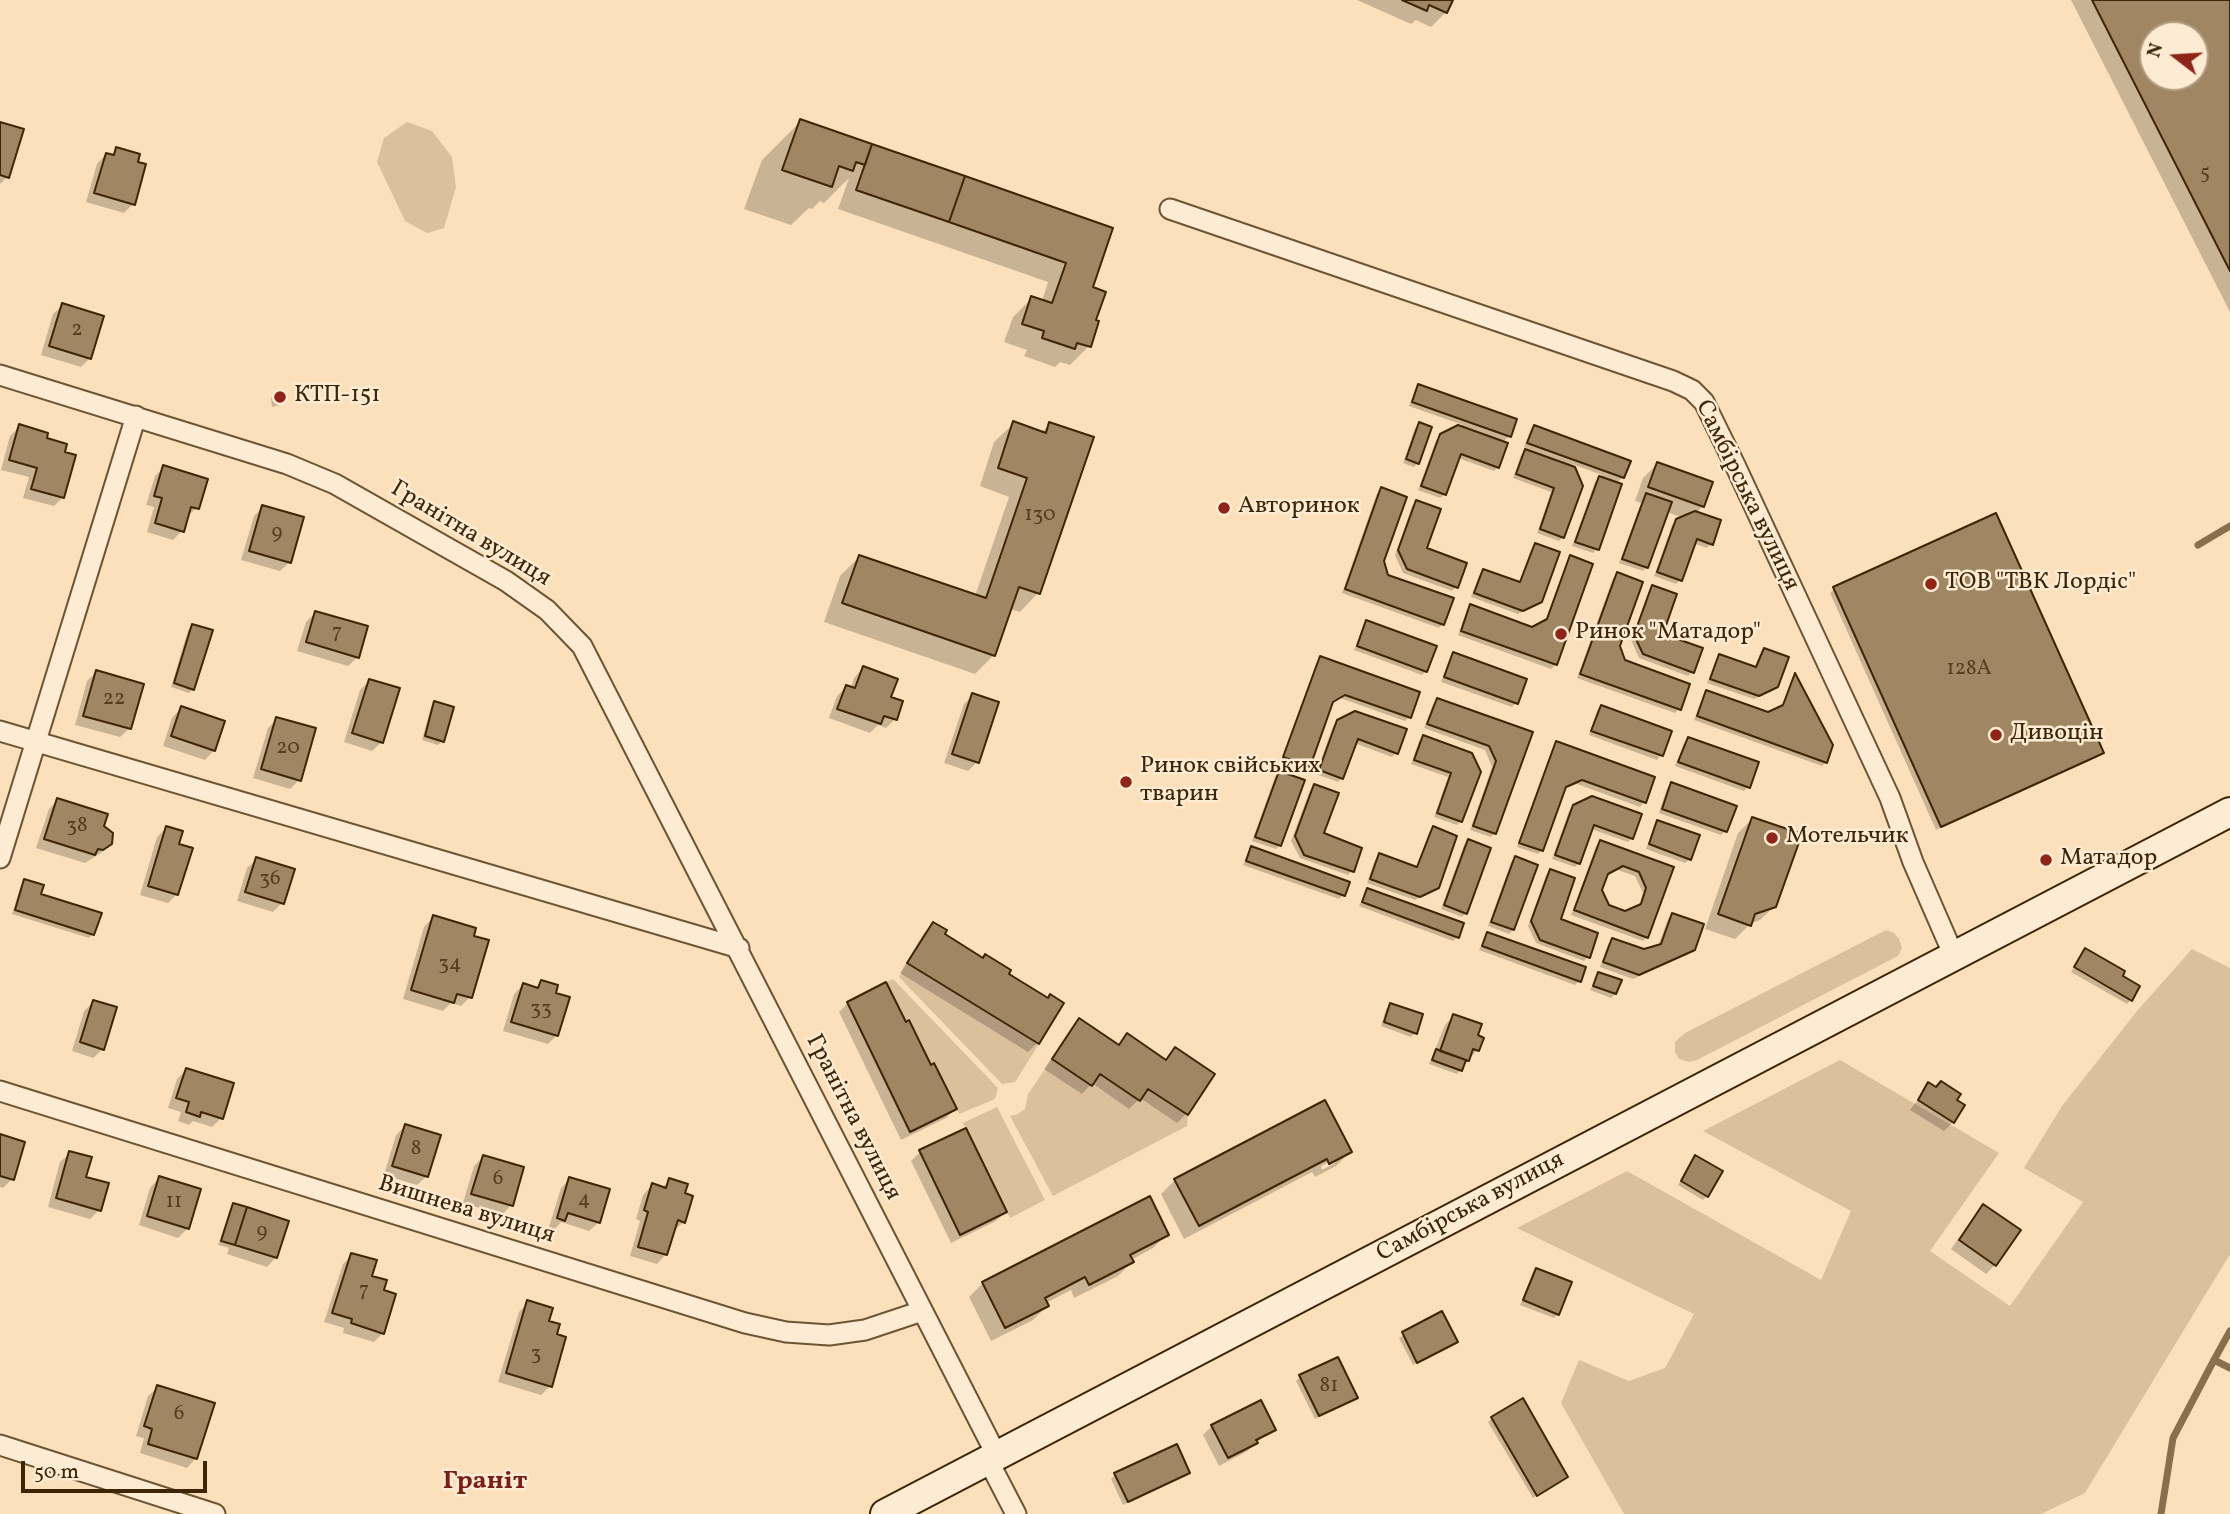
<!DOCTYPE html>
<html>
<head>
<meta charset="utf-8">
<style>
  body { margin:0 }
  #map { position:relative; width:2230px; height:1514px; overflow:hidden; background:#fce0bb; font-family:Vollkorn,serif }
  canvas { display:block }
  .north { position:absolute; left:2139px; top:21px; width:70px; height:70px; box-sizing:border-box; background:#fdebd3; border:2px solid #b19c81; border-radius:50%; rotate:287deg; font-size:19px; font-weight:700; line-height:28px; text-align:center; color:#3e2505 }
  .north::after { content:''; display:block; margin:auto; width:24px; height:32px; background:#8f2418; clip-path:polygon(50% 0,100% 100%,50% 72%,0 100%) }
  .scale { position:absolute; left:21px; top:1461px; width:186px; height:32px; box-sizing:border-box; border:4px solid #3e2505; border-top:0; padding-left:9px; font-size:21px; line-height:24px; white-space:nowrap; color:#3e2505; -webkit-text-stroke:5px #fdebd3; paint-order:stroke }
</style>
</head>
<body>
<div id="map">
<canvas width="2230" height="1514"></canvas>
<div class="north">N</div>
<div class="scale">50 m</div>
</div>
<script>
const g = document.querySelector('canvas').getContext('2d');
g.lineJoin = 'round';
function fill(path, color) { g.fillStyle = color; g.fill(path, 'evenodd'); }
const shape = rows => new Path2D(rows.map(r => 'M' + r).join(''));
function strokePath(path, color, width, dash) { g.strokeStyle = color; g.lineWidth = width; g.lineCap = dash ? 'butt' : 'round'; g.setLineDash(dash || []); g.stroke(path); }
function drawText(font, color, halo, rows, align = 'center') {
  g.font = font + ' Vollkorn,serif'; g.lineWidth = 5; g.setLineDash([]); g.textBaseline = 'middle'; g.strokeStyle = halo; g.fillStyle = color; for (const [text, x, y, turn = 0] of rows) {
    g.save(); g.translate(x, y); g.rotate((+turn || 0) * Math.PI / 180); g.textAlign = isNaN(turn) ? turn : align; if (halo) g.strokeText(text, 0, 0); g.fillText(text, 0, 0); g.restore();
  }
}
fill(shape([
  [407,122,432,131,452,157,456,187,444,228,427,233,405,221,377,162,384,138],
  [1886,930,1894,933,1899,939,1902,948,1898,956,1697,1060,1689,1062,1679,1059,1675,1052,1675,1042,1685,1033],
  [2192,949,2230,968,2230,1254,2085,1493,2041,1514,1624,1514,1561,1403,1579,1360,1629,1381,1665,1368,1694,1314,1517,1228,1627,1171,1821,1280,1851,1211,1703,1131,1840,1060,1999,1153,1930,1251,2010,1306,2083,1202,2024,1168,2062,1106,2137,1011],
  [907,963,1039,1044,1015,1082,1002,1084,899,977],
  [893,979,998,1088,995,1099,959,1114,934,1063,931,1065,910,1021,906,1022,886,982],
  [1052,1059,1092,1086,1100,1074,1148,1089,1188,1115,1187,1126,1053,1196,1010,1116,1016,1115,1025,1109,1028,1094],
  [997,1107,1045,1200,1010,1218,963,1123]
]), '#dcc09c');
fill(shape([
  [1357,0,1451,0,1446,12,1431,27,1416,20,1411,24],
  [2071,0,2230,0,2230,312],
  [2153,35,2195,35,2195,77,2153,77],
  [801,121,1111,229,1090,288,1094,321,1089,346,1070,365,1060,362,1055,367,1024,356,1027,350,1004,342,1013,317,1032,298,1042,301,1048,282,838,209,849,178,824,203,820,201,812,209,809,208,791,225,744,209,762,160],
  [0,124,7,177,0,184],
  [117,149,133,204,124,213,86,202,97,164,106,154,110,156],
  [63,305,90,358,81,367,41,355,53,314],
  [1419,386,1515,420,1509,436,1502,443,1498,467,1494,471,1458,458,1445,494,1440,498,1418,490,1436,440,1463,425,1409,406,1415,390],
  [282,392,284,401,280,405,272,407,271,398,275,394],
  [1013,424,1041,433,1050,424,1038,593,1020,612,1010,609,994,655,975,674,824,622,840,576,859,557,975,596,1009,497,980,486,994,442],
  [1420,424,1418,463,1414,467,1403,463,1415,428],
  [20,426,45,440,63,497,54,506,23,498,29,477,1,470,10,436],
  [1534,427,1623,477,1616,484,1620,485,1597,549,1593,553,1572,546,1595,482,1602,475,1572,464,1582,486,1563,537,1559,541,1537,533,1551,492,1513,478,1521,455,1528,449,1524,447,1530,431],
  [1657,464,1703,506,1696,513,1711,544,1707,548,1693,543,1680,580,1676,584,1654,576,1672,525,1683,518,1667,512,1647,567,1643,571,1619,563,1641,503,1635,501,1643,478],
  [164,467,197,508,186,517,182,531,173,540,147,532,154,507,146,505,155,476],
  [1381,489,1382,561,1387,576,1443,624,1439,628,1342,593,1377,493],
  [1416,502,1425,549,1456,587,1452,591,1403,573,1395,555,1412,506],
  [263,507,290,562,280,571,241,560,254,516],
  [1996,516,2102,753,2098,757,1936,830,1830,593,1834,589],
  [1535,545,1540,601,1535,605,1518,614,1471,597,1479,575,1483,571,1519,583,1531,549],
  [1571,557,1591,565,1555,665,1551,669,1458,635,1467,610,1471,606,1532,628,1544,623,1567,562],
  [1618,574,1618,646,1623,661,1679,709,1675,713,1577,678,1613,578],
  [1653,587,1661,635,1692,672,1688,676,1639,658,1631,640,1649,591],
  [315,613,358,657,348,666,297,651,306,622],
  [1367,622,1426,671,1422,675,1354,650,1363,626],
  [192,626,193,689,189,693,171,687,188,630],
  [1764,650,1776,686,1772,691,1754,699,1707,683,1716,660,1720,656,1755,668,1760,654],
  [1454,654,1516,703,1512,707,1441,682,1450,658],
  [1321,658,1418,693,1409,717,1405,721,1340,698,1331,704,1308,766,1304,770,1281,762,1317,662],
  [863,668,889,698,895,719,886,728,878,725,870,733,829,718,837,696,846,687,851,688,854,678],
  [96,672,130,728,120,737,75,725,87,681],
  [1794,676,1826,762,1822,766,1694,720,1703,696,1707,692,1768,714,1781,708],
  [369,681,382,742,372,751,344,742,360,690],
  [973,695,977,762,968,771,944,763,964,704],
  [1437,700,1531,734,1495,833,1491,837,1470,830,1492,767,1485,750,1424,728,1433,704],
  [435,703,442,741,438,745,422,740,431,707],
  [1601,707,1670,732,1661,755,1657,760,1589,735,1597,711],
  [181,708,214,750,205,760,163,746,172,718],
  [277,719,299,780,290,789,253,778,268,728],
  [1338,721,1396,753,1392,757,1354,743,1342,778,1338,782,1316,774,1333,726],
  [1424,737,1470,754,1461,821,1457,825,1434,817,1448,777,1411,764,1419,741],
  [1688,739,1748,787,1744,791,1675,766,1684,743],
  [1557,743,1653,778,1644,802,1640,807,1577,784,1564,789,1542,850,1538,854,1517,847,1553,747],
  [1279,773,1280,845,1276,849,1252,841,1275,777],
  [1671,784,1726,831,1721,835,1659,813,1667,788],
  [1314,786,1322,835,1360,849,1352,871,1348,875,1300,858,1291,841,1310,790],
  [58,800,102,827,111,843,101,853,85,863,36,848,49,809],
  [1574,807,1632,838,1628,842,1591,829,1579,863,1575,867,1552,859,1569,811],
  [1752,819,1775,906,1760,920,1750,924,1735,939,1705,929,1738,833],
  [1658,822,1690,859,1685,863,1646,849,1654,826],
  [166,828,177,845,177,894,168,903,140,895,157,837],
  [1433,828,1437,887,1432,891,1415,900,1367,883,1375,860,1380,856,1416,869,1429,832],
  [1468,841,1466,913,1462,917,1441,909,1464,845],
  [1600,842,1672,868,1647,937,1643,941,1571,915,1596,846],
  [1618,870,1635,876,1643,893,1638,907,1625,913,1608,907,1600,890,1605,876],
  [1252,848,1343,895,1339,899,1243,865,1248,852],
  [1515,858,1513,930,1509,934,1488,926,1511,862],
  [257,859,282,903,273,912,237,901,247,868],
  [1550,871,1558,920,1588,957,1584,961,1536,943,1528,926,1546,875],
  [25,881,39,895,93,934,89,938,12,914,21,885],
  [1367,890,1457,937,1453,941,1359,906],
  [1672,915,1693,949,1689,954,1633,979,1600,967,1608,944,1612,940,1644,951,1658,946,1668,919],
  [433,917,472,937,470,997,461,1006,451,1003,443,1011,403,999,424,927],
  [933,924,942,935,1006,974,1047,999,1062,1003,1037,1043,1028,1052,900,973,924,933],
  [1488,934,1579,981,1575,985,1479,950],
  [2085,950,2120,977,2131,1000,2127,1004,2071,972],
  [1599,974,1615,994,1611,998,1590,990],
  [541,982,557,1035,548,1044,503,1031,514,994,523,985,534,989],
  [93,1002,103,1049,93,1058,72,1051,84,1011],
  [848,1003,930,1067,955,1109,946,1118,901,1140,839,1012],
  [1390,1005,1415,1033,1411,1037,1381,1026,1386,1009],
  [1454,1016,1475,1036,1477,1050,1457,1074,1429,1064,1445,1025],
  [1079,1021,1117,1046,1127,1035,1164,1061,1175,1050,1212,1075,1186,1114,1177,1123,1140,1098,1129,1109,1092,1083,1082,1094,1044,1069,1070,1030],
  [186,1070,221,1118,212,1127,193,1121,189,1125,178,1121,181,1112,168,1108,177,1079],
  [1929,1085,1955,1101,1953,1122,1944,1131,1910,1110],
  [405,1126,427,1176,417,1185,384,1175,396,1135],
  [0,1136,12,1179,3,1188,0,1187],
  [920,1152,1005,1211,996,1221,951,1243,911,1161],
  [1350,1152,1336,1166,1315,1177,1312,1172,1184,1239,1161,1194,1175,1180],
  [1335,1159,1335,1163,1322,1170,1321,1166],
  [70,1153,99,1210,90,1219,48,1207,60,1162],
  [483,1157,511,1205,502,1215,463,1203,474,1166],
  [1695,1158,1707,1196,1703,1200,1678,1185],
  [159,1178,188,1228,178,1238,139,1225,150,1188],
  [570,1179,599,1222,589,1231,561,1222,555,1229,549,1227,561,1188],
  [670,1180,683,1195,684,1222,673,1231,666,1254,657,1264,630,1256,640,1221,636,1219,643,1195,652,1185,662,1188],
  [234,1205,276,1257,267,1267,227,1254,229,1248,218,1245,230,1209],
  [1983,1206,1995,1265,1986,1274,1951,1249,1974,1216],
  [1167,1234,1153,1248,1131,1260,1132,1262,1118,1276,1074,1298,1071,1290,1046,1303,1047,1306,1033,1320,991,1341,969,1297,983,1283],
  [352,1255,381,1292,383,1333,374,1342,343,1333,344,1328,324,1322,343,1264],
  [1537,1270,1558,1314,1554,1318,1520,1305,1533,1274],
  [528,1302,547,1322,550,1386,541,1395,498,1382,519,1312],
  [1442,1313,1456,1341,1413,1365,1399,1338],
  [1300,1377,1356,1397,1315,1419,1296,1381],
  [158,1387,196,1458,187,1468,140,1453,144,1438,136,1436,148,1396],
  [1492,1418,1566,1477,1533,1498,1488,1422],
  [1212,1426,1273,1429,1246,1452,1219,1466,1203,1435],
  [1188,1472,1184,1476,1123,1505,1111,1479,1115,1475]
]), '#0003');
strokePath(shape([
  [2198,545,2230,526],
  [2230,1331,2214,1360,2230,1368],
  [2161,1514,2173,1438,2214,1360]
]), '#896f4d', 7);
const building = shape([
  [1402,0,1453,0,1447,13,1429,5,1427,11,1402,0],
  [2092,0,2230,0,2230,271,2092,0],
  [2153,35,2195,35,2195,77,2153,77,2153,35],
  [800,119,872,144,865,165,856,162,853,171,839,166,832,187,782,170,800,119],
  [0,122,24,129,9,178,0,175,0,122],
  [872,144,965,176,949,222,856,190,872,144],
  [116,147,140,154,138,162,146,164,135,205,94,193,106,153,114,155,116,147],
  [965,176,1113,228,1093,287,1106,292,1096,320,1099,321,1091,347,1077,343,1075,349,1042,338,1044,331,1022,324,1031,296,1052,303,1066,263,949,222,965,176],
  [62,303,104,316,91,359,49,346,62,303],
  [1418,384,1517,419,1511,437,1412,402,1418,384],
  [1013,421,1046,433,1049,422,1094,437,1040,594,1019,587,995,656,842,603,859,555,986,598,1027,478,998,468,1013,421],
  [1419,422,1432,427,1419,464,1406,459,1419,422],
  [19,424,48,433,47,438,67,444,65,452,76,455,64,498,31,489,37,468,9,460,19,424],
  [1458,425,1508,443,1499,468,1461,454,1446,495,1421,486,1440,434,1458,425],
  [1534,425,1631,461,1624,478,1527,443,1534,425],
  [1525,449,1575,467,1583,486,1564,538,1540,529,1554,488,1516,474,1525,449],
  [1657,462,1713,482,1704,507,1648,487,1657,462],
  [163,465,208,479,199,509,191,507,184,532,155,523,162,498,154,496,163,465],
  [1599,476,1622,484,1599,550,1575,542,1599,476],
  [1381,487,1407,497,1384,561,1388,575,1454,598,1444,625,1345,589,1381,487],
  [1646,493,1672,502,1648,568,1622,559,1646,493],
  [1416,500,1441,509,1427,548,1467,563,1458,588,1407,569,1398,550,1416,500],
  [262,505,304,517,291,563,249,551,262,505],
  [1695,511,1721,520,1713,545,1697,539,1682,581,1657,572,1676,519,1695,511],
  [1996,513,2104,753,1941,827,1833,587,1996,513],
  [1535,543,1560,552,1542,602,1523,611,1474,593,1483,569,1520,582,1535,543],
  [1570,555,1593,564,1557,665,1461,631,1470,604,1532,627,1547,619,1570,555],
  [1617,572,1643,582,1620,646,1625,660,1690,684,1681,710,1580,674,1617,572],
  [1652,585,1677,594,1663,634,1703,648,1694,673,1643,654,1634,635,1652,585],
  [315,611,368,626,359,658,306,642,315,611],
  [1366,620,1437,646,1427,672,1357,646,1366,620],
  [192,624,213,630,194,690,174,683,192,624],
  [1764,648,1789,657,1778,687,1759,696,1710,679,1719,654,1756,667,1764,648],
  [1453,652,1527,679,1518,704,1444,677,1453,652],
  [1320,656,1420,692,1411,718,1345,695,1333,702,1310,767,1283,757,1320,656],
  [863,666,898,679,891,697,903,701,897,720,884,716,881,724,837,709,846,685,855,688,863,666],
  [96,670,144,684,131,729,83,716,96,670],
  [1795,673,1833,745,1827,763,1697,716,1706,690,1768,712,1783,705,1795,673],
  [369,679,400,688,383,743,352,733,369,679],
  [972,693,999,702,979,763,952,754,972,693],
  [1437,698,1533,732,1496,834,1473,826,1496,761,1489,746,1427,724,1437,698],
  [434,701,454,707,444,742,425,736,434,701],
  [1601,705,1672,731,1663,756,1591,731,1601,705],
  [181,706,225,721,215,751,171,736,181,706],
  [1355,711,1407,729,1398,754,1358,739,1343,779,1319,770,1337,720,1355,711],
  [276,717,316,728,301,781,261,769,276,717],
  [1423,735,1472,753,1481,772,1462,822,1437,813,1451,773,1414,760,1423,735],
  [1688,737,1759,762,1750,788,1678,762,1688,737],
  [1556,741,1655,777,1646,803,1582,780,1566,787,1543,851,1519,843,1556,741],
  [1279,771,1305,780,1281,846,1255,837,1279,771],
  [1671,782,1737,806,1727,832,1662,809,1671,782],
  [1314,784,1339,793,1324,833,1362,848,1354,872,1304,855,1295,836,1314,784],
  [1592,796,1642,814,1633,839,1594,825,1580,864,1555,855,1573,805,1592,796],
  [57,798,108,814,104,826,113,833,112,844,103,850,98,849,95,855,44,839,57,798],
  [1752,817,1802,834,1776,907,1755,914,1751,926,1718,914,1752,817],
  [1657,820,1700,835,1691,860,1649,844,1657,820],
  [166,826,183,831,179,844,193,848,178,895,148,886,166,826],
  [1433,826,1457,836,1439,888,1420,897,1370,879,1379,853,1417,867,1433,826],
  [1468,839,1491,848,1467,914,1444,905,1468,839],
  [1600,840,1674,867,1648,938,1574,910,1600,840],
  [1623,866,1639,872,1646,888,1641,904,1625,911,1609,905,1602,890,1608,874,1623,866],
  [1251,846,1350,882,1345,896,1246,861,1251,846],
  [1515,856,1538,865,1514,930,1491,922,1515,856],
  [256,857,295,869,284,904,245,892,256,857],
  [1550,869,1575,878,1561,919,1598,933,1590,958,1540,940,1531,921,1550,869],
  [24,879,44,885,41,894,102,913,94,935,15,910,24,879],
  [1367,888,1464,923,1459,938,1362,902,1367,888],
  [1672,913,1704,924,1695,950,1639,975,1603,962,1612,938,1644,949,1661,944,1672,913],
  [433,915,476,928,474,936,489,940,472,998,457,994,454,1003,411,990,433,915],
  [933,922,947,930,945,934,983,958,985,954,1011,970,1009,974,1048,998,1050,994,1064,1003,1039,1044,907,963,933,922],
  [1487,932,1586,967,1581,982,1482,946,1487,932],
  [2085,948,2125,971,2123,976,2140,986,2132,1001,2074,967,2085,948],
  [1598,972,1622,980,1616,994,1593,986,1598,972],
  [541,980,558,985,556,993,570,997,558,1036,511,1022,523,983,538,988,541,980],
  [886,982,906,1022,909,1020,931,1065,934,1063,957,1109,910,1132,847,1002,886,982],
  [93,1000,117,1007,104,1050,80,1042,93,1000],
  [1390,1003,1423,1014,1417,1034,1384,1022,1390,1003],
  [1453,1014,1482,1024,1478,1035,1484,1038,1479,1051,1473,1049,1469,1061,1440,1051,1453,1014],
  [1079,1018,1119,1045,1127,1033,1166,1060,1175,1047,1215,1074,1188,1115,1148,1089,1140,1101,1100,1074,1092,1086,1052,1059,1079,1018],
  [1436,1049,1466,1060,1462,1071,1432,1060,1436,1049],
  [186,1068,234,1083,223,1119,201,1112,200,1117,186,1112,189,1102,176,1098,186,1068],
  [1941,1081,1961,1094,1957,1100,1965,1105,1954,1123,1918,1100,1928,1082,1936,1087,1941,1081],
  [1325,1100,1352,1152,1329,1164,1327,1159,1199,1226,1174,1179,1325,1100],
  [405,1124,441,1135,428,1177,392,1166,405,1124],
  [966,1128,1007,1212,960,1235,919,1150,966,1128],
  [0,1134,25,1142,14,1180,0,1176,0,1134],
  [69,1151,92,1157,86,1177,109,1183,101,1211,56,1198,69,1151],
  [483,1155,524,1167,513,1206,471,1194,483,1155],
  [1695,1155,1723,1171,1708,1197,1681,1181,1695,1155],
  [159,1176,201,1189,189,1229,147,1216,159,1176],
  [569,1177,610,1189,600,1223,568,1213,565,1221,557,1218,569,1177],
  [669,1178,688,1184,685,1193,693,1196,685,1223,678,1220,667,1255,638,1247,648,1212,644,1210,652,1183,666,1188,669,1178],
  [1150,1196,1169,1235,1130,1255,1134,1262,1089,1285,1085,1277,1045,1298,1049,1306,1005,1328,982,1282,1150,1196],
  [233,1203,247,1207,235,1245,221,1241,233,1203],
  [1983,1204,2021,1230,1996,1266,1959,1240,1983,1204],
  [247,1207,289,1221,277,1258,235,1245,247,1207],
  [351,1253,377,1260,372,1276,387,1280,384,1290,396,1294,384,1334,351,1323,352,1319,332,1313,351,1253],
  [1536,1268,1572,1282,1559,1315,1523,1300,1536,1268],
  [527,1300,553,1308,549,1321,560,1324,557,1334,566,1337,552,1387,506,1373,527,1300],
  [1442,1311,1458,1342,1417,1363,1402,1332,1442,1311],
  [1338,1357,1358,1398,1319,1416,1299,1375,1338,1357],
  [157,1385,215,1403,197,1459,148,1444,152,1429,144,1426,157,1385],
  [1523,1398,1568,1477,1537,1496,1491,1417,1523,1398],
  [1261,1400,1276,1430,1256,1440,1258,1443,1228,1458,1211,1425,1261,1400],
  [1177,1444,1190,1473,1128,1502,1114,1473,1177,1444]
]);
fill(building, '#a18664');
strokePath(building, '#3e2505', 2);
const street = shape([
  [1170,209,1673,381,1692,390,1704,402,1735,465,1890,798,1913,862,1954,956],
  [0,375,287,464,335,484,506,581,547,610,582,646,997,1456],
  [0,731,739,948],
  [0,858,136,416],
  [0,1091,745,1323,786,1332,829,1335,865,1330,922,1311],
  [0,1445,215,1514],
  [988,1460,1016,1514]
]);
const secondary = shape([
  [885,1514,2230,812]
]);
strokePath(street, '#6e5432', 23);
strokePath(secondary, '#3e2505', 32);
strokePath(street, '#fdebd3', 19);
strokePath(secondary, '#fdebd3', 28);
for (const [x, y, r, color] of [
  [280,397,7,"#8f2418"],
  [1224,508,7,"#8f2418"],
  [1931,584,7,"#8f2418"],
  [1561,634,7,"#8f2418"],
  [1996,735,7,"#8f2418"],
  [1126,782,7,"#8f2418"],
  [1772,838,7,"#8f2418"],
  [2046,860,7,"#8f2418"]
]) { const dot = new Path2D(); dot.arc(x, y, r, 0, 2 * Math.PI); g.fillStyle = color; g.fill(dot); strokePath(dot, '#fdebd3', 2.5); }
drawText('21px', '#573d1d', null, [
  ["5",2205,174],
  ["2",77,331],
  ["130",1040,516],
  ["9",277,534],
  ["7",337,634],
  ["128А",1969,670],
  ["22",114,700],
  ["20",288,749],
  ["38",77,827],
  ["36",270,880],
  ["34",450,965],
  ["33",541,1010],
  ["8",416,1150],
  ["6",498,1180],
  ["4",584,1201],
  ["11",174,1203],
  ["9",262,1233],
  ["7",364,1292],
  ["3",536,1355],
  ["81",1329,1387],
  ["6",179,1415]
]);
drawText('24px', '#3e2505', '#fdebd3', [
  ["КТП-151",294,397],
  ["Авторинок",1238,508],
  ["ТОВ \"ТВК Лордіс\"",1945,584],
  ["Ринок \"Матадор\"",1575,634],
  ["Дивоцін",2010,735],
  ["Ринок свійських",1140,768],
  ["тварин",1140,796],
  ["Мотельчик",1786,838],
  ["Матадор",2060,860]
], 'left');
drawText('24px', '#3e2505', '#fdebd3', [
  ["Самбірська вулиця",1746,496,64],
  ["Гранітна вулиця",470,535,31],
  ["Гранітна вулиця",852,1118,63],
  ["Самбірська вулиця",1471,1208,-28],
  ["Вишнева вулиця",466,1211,17]
]);
drawText('bold 26px', '#7a1f14', '#fdebd3', [
  ["Граніт",485,1483]
]);
</script>
</body>
</html>
